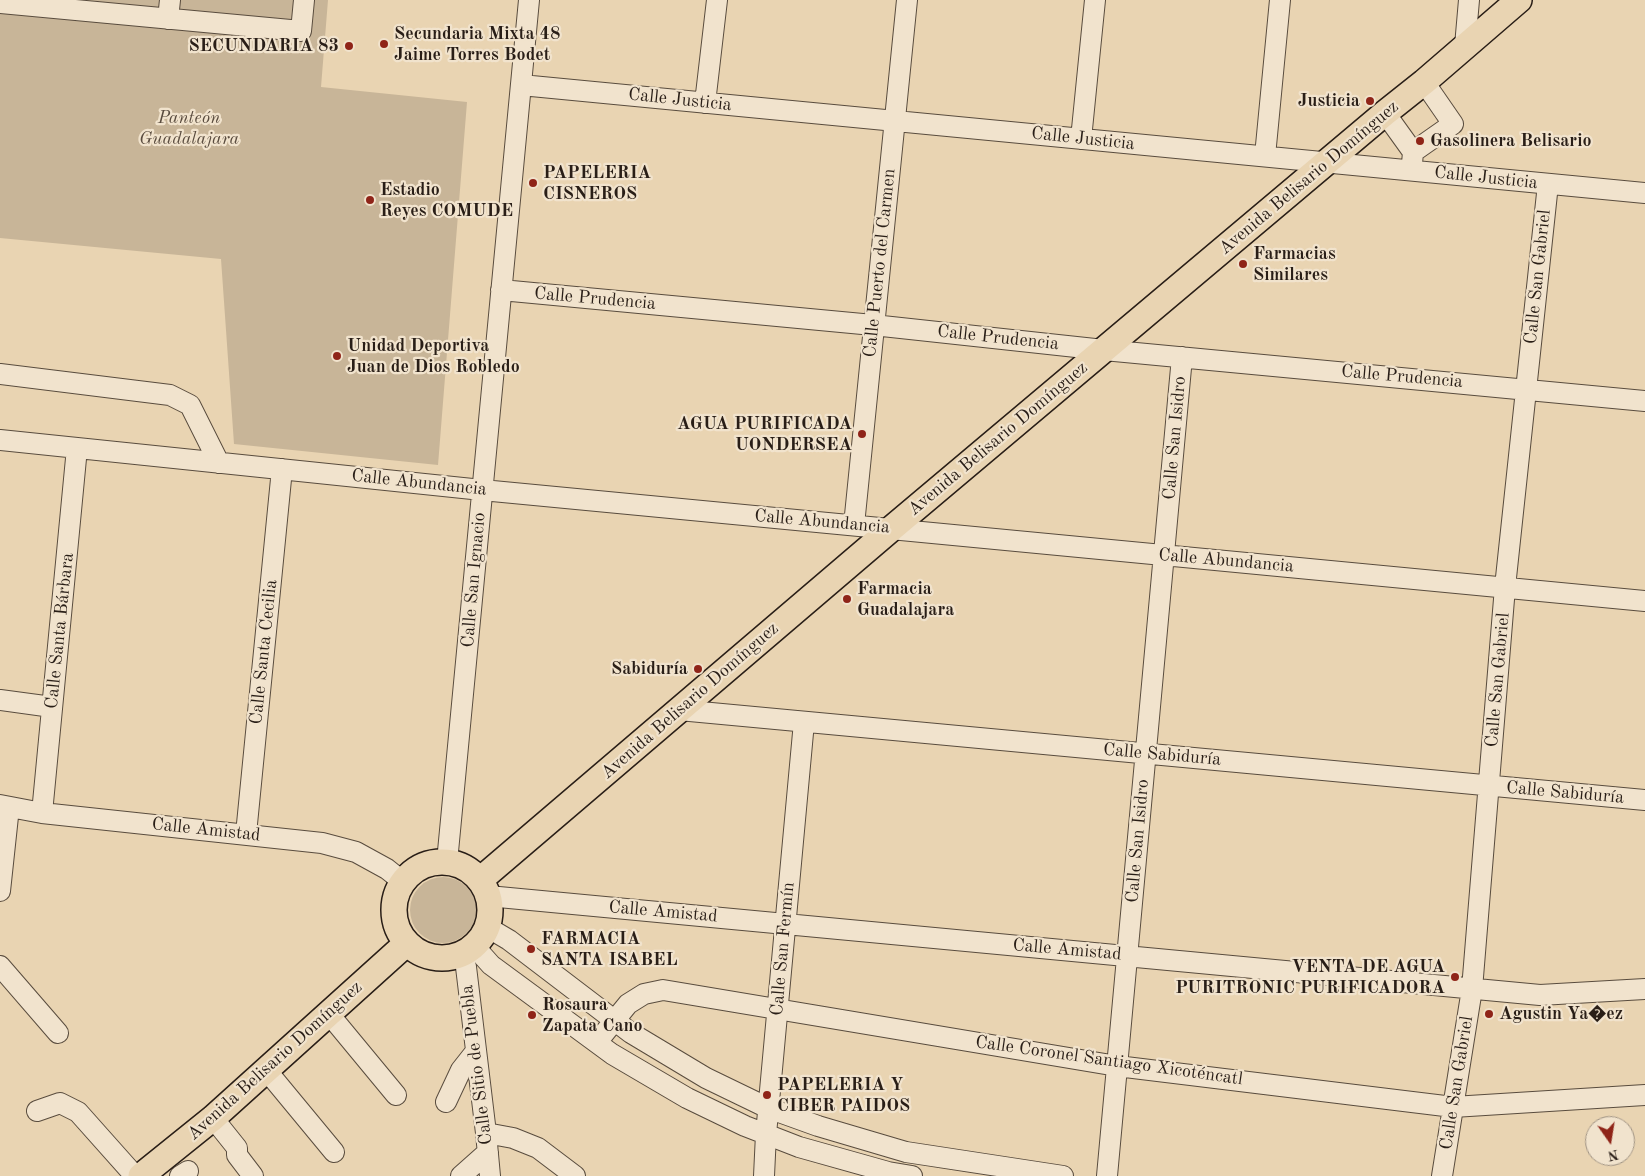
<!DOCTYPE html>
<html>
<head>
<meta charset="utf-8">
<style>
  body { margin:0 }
  #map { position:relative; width:1645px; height:1176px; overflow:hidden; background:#e9d4b2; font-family:"Old Standard TT",serif }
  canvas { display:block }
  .north { position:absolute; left:1585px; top:1116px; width:50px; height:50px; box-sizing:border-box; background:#f1e3cd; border:1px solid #a19484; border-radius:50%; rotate:167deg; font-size:14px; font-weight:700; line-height:20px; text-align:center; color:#291e17 }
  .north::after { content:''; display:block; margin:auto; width:18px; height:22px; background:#8f2418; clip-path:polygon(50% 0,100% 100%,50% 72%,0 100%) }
</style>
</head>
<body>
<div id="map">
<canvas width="1645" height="1176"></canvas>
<div class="north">N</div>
</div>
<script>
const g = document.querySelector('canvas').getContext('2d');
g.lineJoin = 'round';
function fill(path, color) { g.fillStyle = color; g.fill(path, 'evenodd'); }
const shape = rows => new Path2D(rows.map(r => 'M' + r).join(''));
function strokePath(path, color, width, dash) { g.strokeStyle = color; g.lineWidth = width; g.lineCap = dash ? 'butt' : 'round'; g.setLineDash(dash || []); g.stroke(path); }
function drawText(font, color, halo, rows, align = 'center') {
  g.font = font + ' "Old Standard TT",serif'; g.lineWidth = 4.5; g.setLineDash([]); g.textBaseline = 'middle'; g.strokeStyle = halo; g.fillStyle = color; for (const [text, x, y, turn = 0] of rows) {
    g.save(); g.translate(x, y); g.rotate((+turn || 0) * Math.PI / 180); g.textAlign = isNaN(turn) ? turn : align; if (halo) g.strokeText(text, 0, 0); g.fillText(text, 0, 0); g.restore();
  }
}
fill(shape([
  [0,0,328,0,321,87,467,102,438,465,234,444,221,259,0,238],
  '410 910a33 33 0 1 1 66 0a33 33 0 1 1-66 0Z'
]), '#c8b598');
const minor = shape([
  [0,3,301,31,304,0],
  [168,19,170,0],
  [1465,46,1469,0],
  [521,85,1645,193],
  [705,103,717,0],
  [1385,113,1413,152,1412,164],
  [1081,139,1095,0],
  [1413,152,1453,124,1424,82],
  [1265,156,1280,0],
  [501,290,873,325,1104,350,1645,401],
  [0,374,170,395,190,405,219,463],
  [0,440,482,490,1645,601],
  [854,525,907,0],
  [0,700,52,707],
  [679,710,1645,800],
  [0,805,42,813,322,843,356,852,387,869,402,881],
  [42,813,77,448],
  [246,834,282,469],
  [447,862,529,0],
  [0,891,9,807],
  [488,896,1540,995,1645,989],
  [487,927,509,940,631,1033,706,1078,768,1108,818,1126,906,1152,1063,1176],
  [474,946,491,965,612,1054,687,1098,745,1126,799,1147,888,1172,912,1176],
  [462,954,466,967,486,1133,490,1176],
  [0,966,58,1033],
  [329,1014,396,1095],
  [597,1042,628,1004,644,994,663,990,1117,1066,1453,1107,1645,1095],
  [267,1071,334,1152],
  [446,1102,461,1070,476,1051],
  [37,1111,60,1103,78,1112,135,1176],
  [213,1118,237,1148,237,1155,253,1176],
  [486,1133,513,1138,538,1148,575,1176],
  [180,1176,188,1171],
  [461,1176,488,1152],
  [764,1176,766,1134,804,722],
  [1107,1176,1182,357],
  [1442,1176,1472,989,1505,587,1548,184]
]);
const major = shape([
  '394 910a48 48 0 1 1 96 0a48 48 0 1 1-96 0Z',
  [480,880,891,529,1385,113,1424,82,1519,0],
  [141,1176,213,1118,407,943]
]);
strokePath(minor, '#594c3e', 22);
strokePath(major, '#291e17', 28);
strokePath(minor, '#f1e3cd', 20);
strokePath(major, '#e9d4b2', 25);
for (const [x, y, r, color] of [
  [384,44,5,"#8f2418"],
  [349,46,5,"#8f2418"],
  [1370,101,5,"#8f2418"],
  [1420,141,5,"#8f2418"],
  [533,183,5,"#8f2418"],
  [370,200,5,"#8f2418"],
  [1243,264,5,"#8f2418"],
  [337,356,5,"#8f2418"],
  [862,434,5,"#8f2418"],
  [847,599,5,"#8f2418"],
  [698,669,5,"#8f2418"],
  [531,949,5,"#8f2418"],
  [1455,977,5,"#8f2418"],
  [1489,1014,5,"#8f2418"],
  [532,1015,5,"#8f2418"],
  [767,1095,5,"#8f2418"]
]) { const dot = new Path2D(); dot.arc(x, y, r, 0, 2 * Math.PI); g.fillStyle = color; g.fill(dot); strokePath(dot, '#f1e3cd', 2); }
drawText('bold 18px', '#291e17', '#f1e3cd', [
  ["Secundaria Mixta 48",394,34],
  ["Jaime Torres Bodet",394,55],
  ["SECUNDARIA 83",339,46,"right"],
  ["Justicia",1360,101,"right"],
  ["Gasolinera Belisario",1430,141],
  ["PAPELERIA",543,173],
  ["CISNEROS",543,194],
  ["Estadio",380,190],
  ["Reyes COMUDE",380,211],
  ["Farmacias",1253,254],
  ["Similares",1253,275],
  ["Unidad Deportiva",347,346],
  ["Juan de Dios Robledo",347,367],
  ["AGUA PURIFICADA",852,424,"right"],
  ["UONDERSEA",852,445,"right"],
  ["Farmacia",857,589],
  ["Guadalajara",857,610],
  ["Sabiduría",688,669,"right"],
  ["FARMACIA",541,939],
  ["SANTA ISABEL",541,960],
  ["VENTA DE AGUA",1445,967,"right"],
  ["PURITRONIC PURIFICADORA",1445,988,"right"],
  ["Rosaura",542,1005],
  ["Zapata Cano",542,1026],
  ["Agustin Ya�ez",1499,1014],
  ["PAPELERIA Y",777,1085],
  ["CIBER PAIDOS",777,1106]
], 'left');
drawText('18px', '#291e17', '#f1e3cd', [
  ["Calle Justicia",680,100,6],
  ["Calle Justicia",1083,139,6],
  ["Avenida Belisario Domínguez",1309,178,-40],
  ["Calle Justicia",1486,178,6],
  ["Calle Puerto del Carmen",880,263,-84],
  ["Calle San Gabriel",1538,277,-84],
  ["Calle Prudencia",595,299,5],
  ["Calle Prudencia",998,338,6],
  ["Calle Prudencia",1402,377,5],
  ["Calle San Isidro",1175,438,-85],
  ["Avenida Belisario Domínguez",998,439,-40],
  ["Calle Abundancia",419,483,6],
  ["Calle Abundancia",822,522,5],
  ["Calle Abundancia",1226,561,5],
  ["Calle San Ignacio",474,580,-85],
  ["Calle Santa Bárbara",60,631,-84],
  ["Calle Santa Cecilia",264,652,-84],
  ["Calle San Gabriel",1498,680,-85],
  ["Avenida Belisario Domínguez",690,701,-41],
  ["Calle Sabiduría",1162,755,5],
  ["Calle Sabiduría",1565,793,5],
  ["Calle Amistad",206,830,6],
  ["Calle San Isidro",1138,841,-85],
  ["Calle Amistad",663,912,5],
  ["Calle San Fermín",783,949,-85],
  ["Calle Amistad",1067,950,5],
  ["Avenida Belisario Domínguez",275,1061,-42],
  ["Calle Coronel Santiago Xicoténcatl",1109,1061,8],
  ["Calle Sitio de Puebla",477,1065,-97],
  ["Calle San Gabriel",1457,1083,-81]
]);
drawText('italic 18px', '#594b3e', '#f1e3cd', [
  ["Panteón",189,118],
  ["Guadalajara",189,139]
]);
</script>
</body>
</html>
